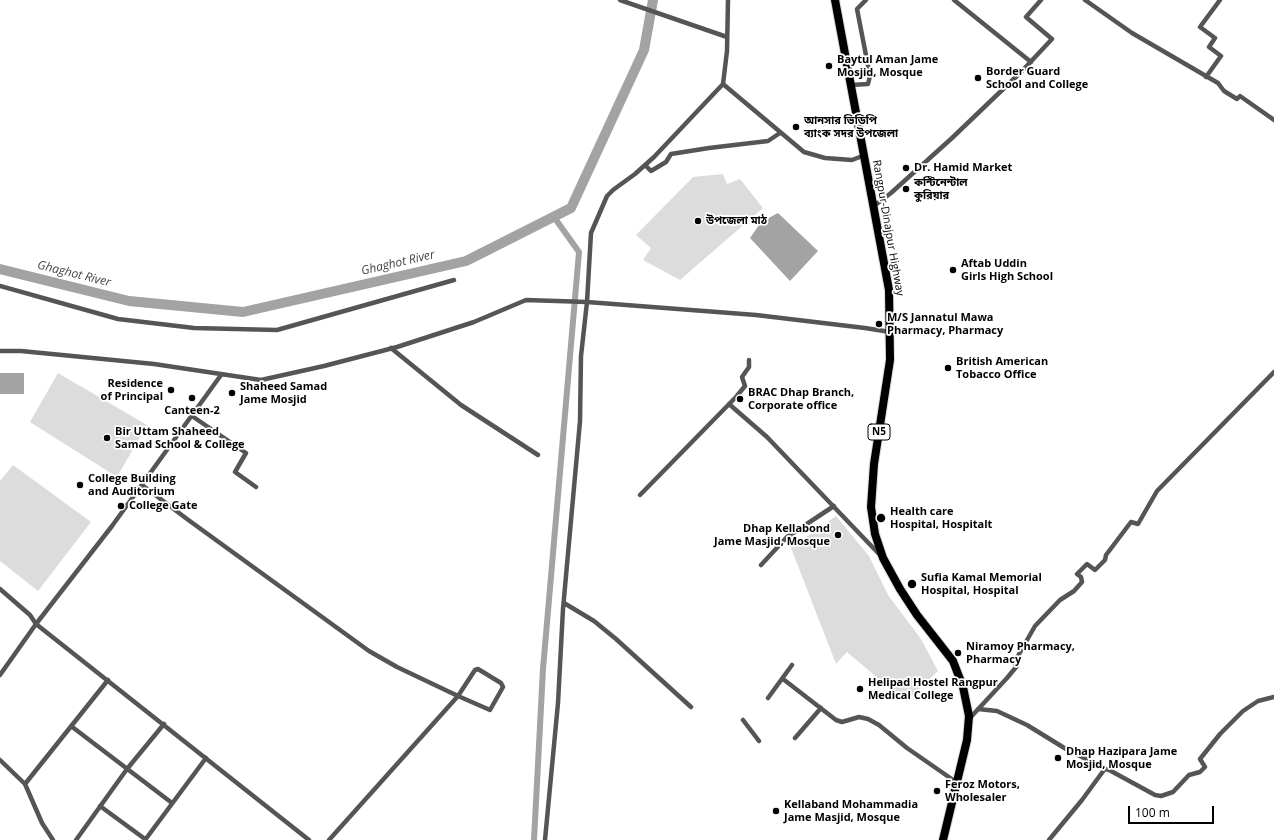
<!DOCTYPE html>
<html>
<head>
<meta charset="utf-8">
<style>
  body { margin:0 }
  #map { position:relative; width:1274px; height:840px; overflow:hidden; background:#fff; font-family:"Open Sans",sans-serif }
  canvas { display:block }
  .scale { position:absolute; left:1128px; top:806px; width:86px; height:18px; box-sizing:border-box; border:2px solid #000; border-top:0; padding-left:5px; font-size:12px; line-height:14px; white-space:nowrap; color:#000; -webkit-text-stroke:3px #fff; paint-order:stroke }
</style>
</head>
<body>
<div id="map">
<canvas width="1274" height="840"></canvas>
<div class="scale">100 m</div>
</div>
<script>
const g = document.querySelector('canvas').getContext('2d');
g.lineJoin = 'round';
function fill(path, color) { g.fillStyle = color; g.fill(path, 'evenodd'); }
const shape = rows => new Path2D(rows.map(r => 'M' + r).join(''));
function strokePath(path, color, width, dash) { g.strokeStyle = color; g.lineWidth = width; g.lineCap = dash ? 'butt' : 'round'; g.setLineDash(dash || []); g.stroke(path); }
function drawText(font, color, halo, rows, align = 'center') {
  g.font = font + ' "Open Sans","Noto Sans Bengali",sans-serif'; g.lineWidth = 3.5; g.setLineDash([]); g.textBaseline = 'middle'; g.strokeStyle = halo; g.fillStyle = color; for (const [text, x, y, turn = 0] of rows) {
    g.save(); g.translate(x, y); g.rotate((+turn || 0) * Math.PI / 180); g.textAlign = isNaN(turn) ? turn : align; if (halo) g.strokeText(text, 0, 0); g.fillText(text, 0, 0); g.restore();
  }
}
fill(shape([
  [723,174,727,184,740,179,763,208,680,280,643,260,651,248,636,235,693,177],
  [58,373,147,425,117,477,30,422],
  [13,465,91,522,38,591,0,561,0,481],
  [836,516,869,556,888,595,921,639,938,671,906,702,847,652,836,664,791,548]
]), '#dcdcdc');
fill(shape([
  [778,213,818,251,790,281,750,238,761,222],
  [0,373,24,373,24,394,0,394]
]), '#a3a3a3');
strokePath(shape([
  [534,840,543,669,579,252,554,217]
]), '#a3a3a3', 6);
strokePath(shape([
  [0,269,129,301,243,312,466,261,571,208,644,50,653,0]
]), '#a3a3a3', 10);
const trunk = shape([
  [835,0,889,290,890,360,874,464,871,507,875,534,883,558,900,589,917,615,953,661,963,687,969,716,967,740,943,840]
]);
strokePath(trunk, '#dbdbdb', 10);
strokePath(shape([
  [620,0,727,37],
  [728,0,727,51,723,84,804,152,825,158,852,160,865,155],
  [954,0,1031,62],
  [1085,0,1132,33,1218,83,1224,91,1237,99,1240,96,1274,120],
  [1206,77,1221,56,1209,47,1215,38,1200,27,1220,0],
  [851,85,868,84,870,76,857,9,866,0],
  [645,165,651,171,666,162,671,154,709,148,768,141,780,133],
  [874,206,891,193,952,138,1022,71,1052,39,1026,17,1041,0],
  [0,286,118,319,194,328,277,330,454,280],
  [391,348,461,405,538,455],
  [0,351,21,351,154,364,261,380,324,366,397,347,474,322,526,300,587,302,756,315,865,328,890,332],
  [729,404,767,437,880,555],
  [192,416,246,453,235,472,256,487],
  [142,485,187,519,369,651,397,667,458,696,490,710,503,687,501,683,478,669,475,670,458,696,329,840],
  [640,495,736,397,745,386,742,377,749,367,749,360],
  [761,565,787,537,834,506],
  [0,589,30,615,36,624,309,840],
  [564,603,594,621,616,639,691,707],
  [0,675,36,624,112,526,221,375],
  [783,679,836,720,842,722,859,717,868,719,879,725,907,748,956,782],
  [768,698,792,665],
  [978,709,997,711,1027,725,1066,749,1106,769],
  [969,719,1007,678,1017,666,1014,663,1035,626,1060,600,1074,591,1082,582,1081,577,1077,574,1087,564,1095,570,1105,560,1106,555,1131,522,1138,524,1157,491,1274,372],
  [743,720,759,741],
  [71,726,172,803],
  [795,738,821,708],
  [0,760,25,784,42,823,53,840],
  [25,784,108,680],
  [100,806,145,839],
  [76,840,127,769,164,724],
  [145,840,206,758],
  [545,840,558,703,563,609,580,421,581,356,587,302,591,233,607,196,613,190,635,174,654,157,723,84],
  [1049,840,1082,800,1104,770,1106,769,1111,771,1155,795,1161,796,1173,792,1189,775,1200,772,1205,767,1200,759,1220,734,1243,711,1258,701,1274,697]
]), '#555', 4.5);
strokePath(trunk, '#000', 8);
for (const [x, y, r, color] of [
  [829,66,4,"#000"],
  [978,78,4,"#000"],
  [796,127,4,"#000"],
  [906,168,4,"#000"],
  [906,189,4,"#000"],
  [698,221,4,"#000"],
  [953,270,4,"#000"],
  [879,324,4,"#000"],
  [948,368,4,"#000"],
  [171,390,4,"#000"],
  [232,393,4,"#000"],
  [192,398,4,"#000"],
  [740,399,4,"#000"],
  [107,438,4,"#000"],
  [80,485,4,"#000"],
  [121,506,4,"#000"],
  [881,518,5,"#000"],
  [838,535,4,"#000"],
  [912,584,5,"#000"],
  [958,653,4,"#000"],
  [860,689,4,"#000"],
  [1058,758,4,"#000"],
  [937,791,4,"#000"],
  [776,811,4,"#000"]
]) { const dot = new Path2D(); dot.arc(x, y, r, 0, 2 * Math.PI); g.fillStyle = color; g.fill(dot); strokePath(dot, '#fff', 1.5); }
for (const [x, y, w] of [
  [879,432,22]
]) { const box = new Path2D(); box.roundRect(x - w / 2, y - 8, w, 16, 3); g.fillStyle = '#fff'; g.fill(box); strokePath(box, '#000', 1); }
drawText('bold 10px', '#000', null, [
  ["N5",879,432]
]);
drawText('bold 11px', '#000', '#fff', [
  ["Baytul Aman Jame",837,60],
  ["Mosjid, Mosque",837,73],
  ["Border Guard",986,72],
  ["School and College",986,85],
  ["আনসার ভিডিপি",804,121],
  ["ব্যাংক সদর উপজেলা",804,134],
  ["Dr. Hamid Market",914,168],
  ["কন্টিনেন্টাল",914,183],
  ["কুরিয়ার",914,196],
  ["উপজেলা মাঠ",706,221],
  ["Aftab Uddin",961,264],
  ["Girls High School",961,277],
  ["M/S Jannatul Mawa",887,318],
  ["Pharmacy, Pharmacy",887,331],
  ["British American",956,362],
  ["Tobacco Office",956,375],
  ["Residence",163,384,"right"],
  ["of Principal",163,397,"right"],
  ["Shaheed Samad",240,387],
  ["Jame Mosjid",240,400],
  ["BRAC Dhap Branch,",748,393],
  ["Corporate office",748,406],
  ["Canteen-2",192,411,"center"],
  ["Bir Uttam Shaheed",115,432],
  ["Samad School & College",115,445],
  ["College Building",88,479],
  ["and Auditorium",88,492],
  ["College Gate",129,506],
  ["Health care",890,512],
  ["Hospital, Hospitalt",890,525],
  ["Dhap Kellabond",830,529,"right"],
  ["Jame Masjid, Mosque",830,542,"right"],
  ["Sufia Kamal Memorial",921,578],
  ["Hospital, Hospital",921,591],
  ["Niramoy Pharmacy,",966,647],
  ["Pharmacy",966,660],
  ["Helipad Hostel Rangpur",868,683],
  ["Medical College",868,696],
  ["Dhap Hazipara Jame",1066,752],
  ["Mosjid, Mosque",1066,765],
  ["Feroz Motors,",945,785],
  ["Wholesaler",945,798],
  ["Kellaband Mohammadia",784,805],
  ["Jame Masjid, Mosque",784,818]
], 'left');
drawText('11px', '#000', '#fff', [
  ["Rangpur-Dinajpur Highway",888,228,80]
]);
drawText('italic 12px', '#444', '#fff', [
  ["Ghaghot River",398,263,-13],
  ["Ghaghot River",74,274,14]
]);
</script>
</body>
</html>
